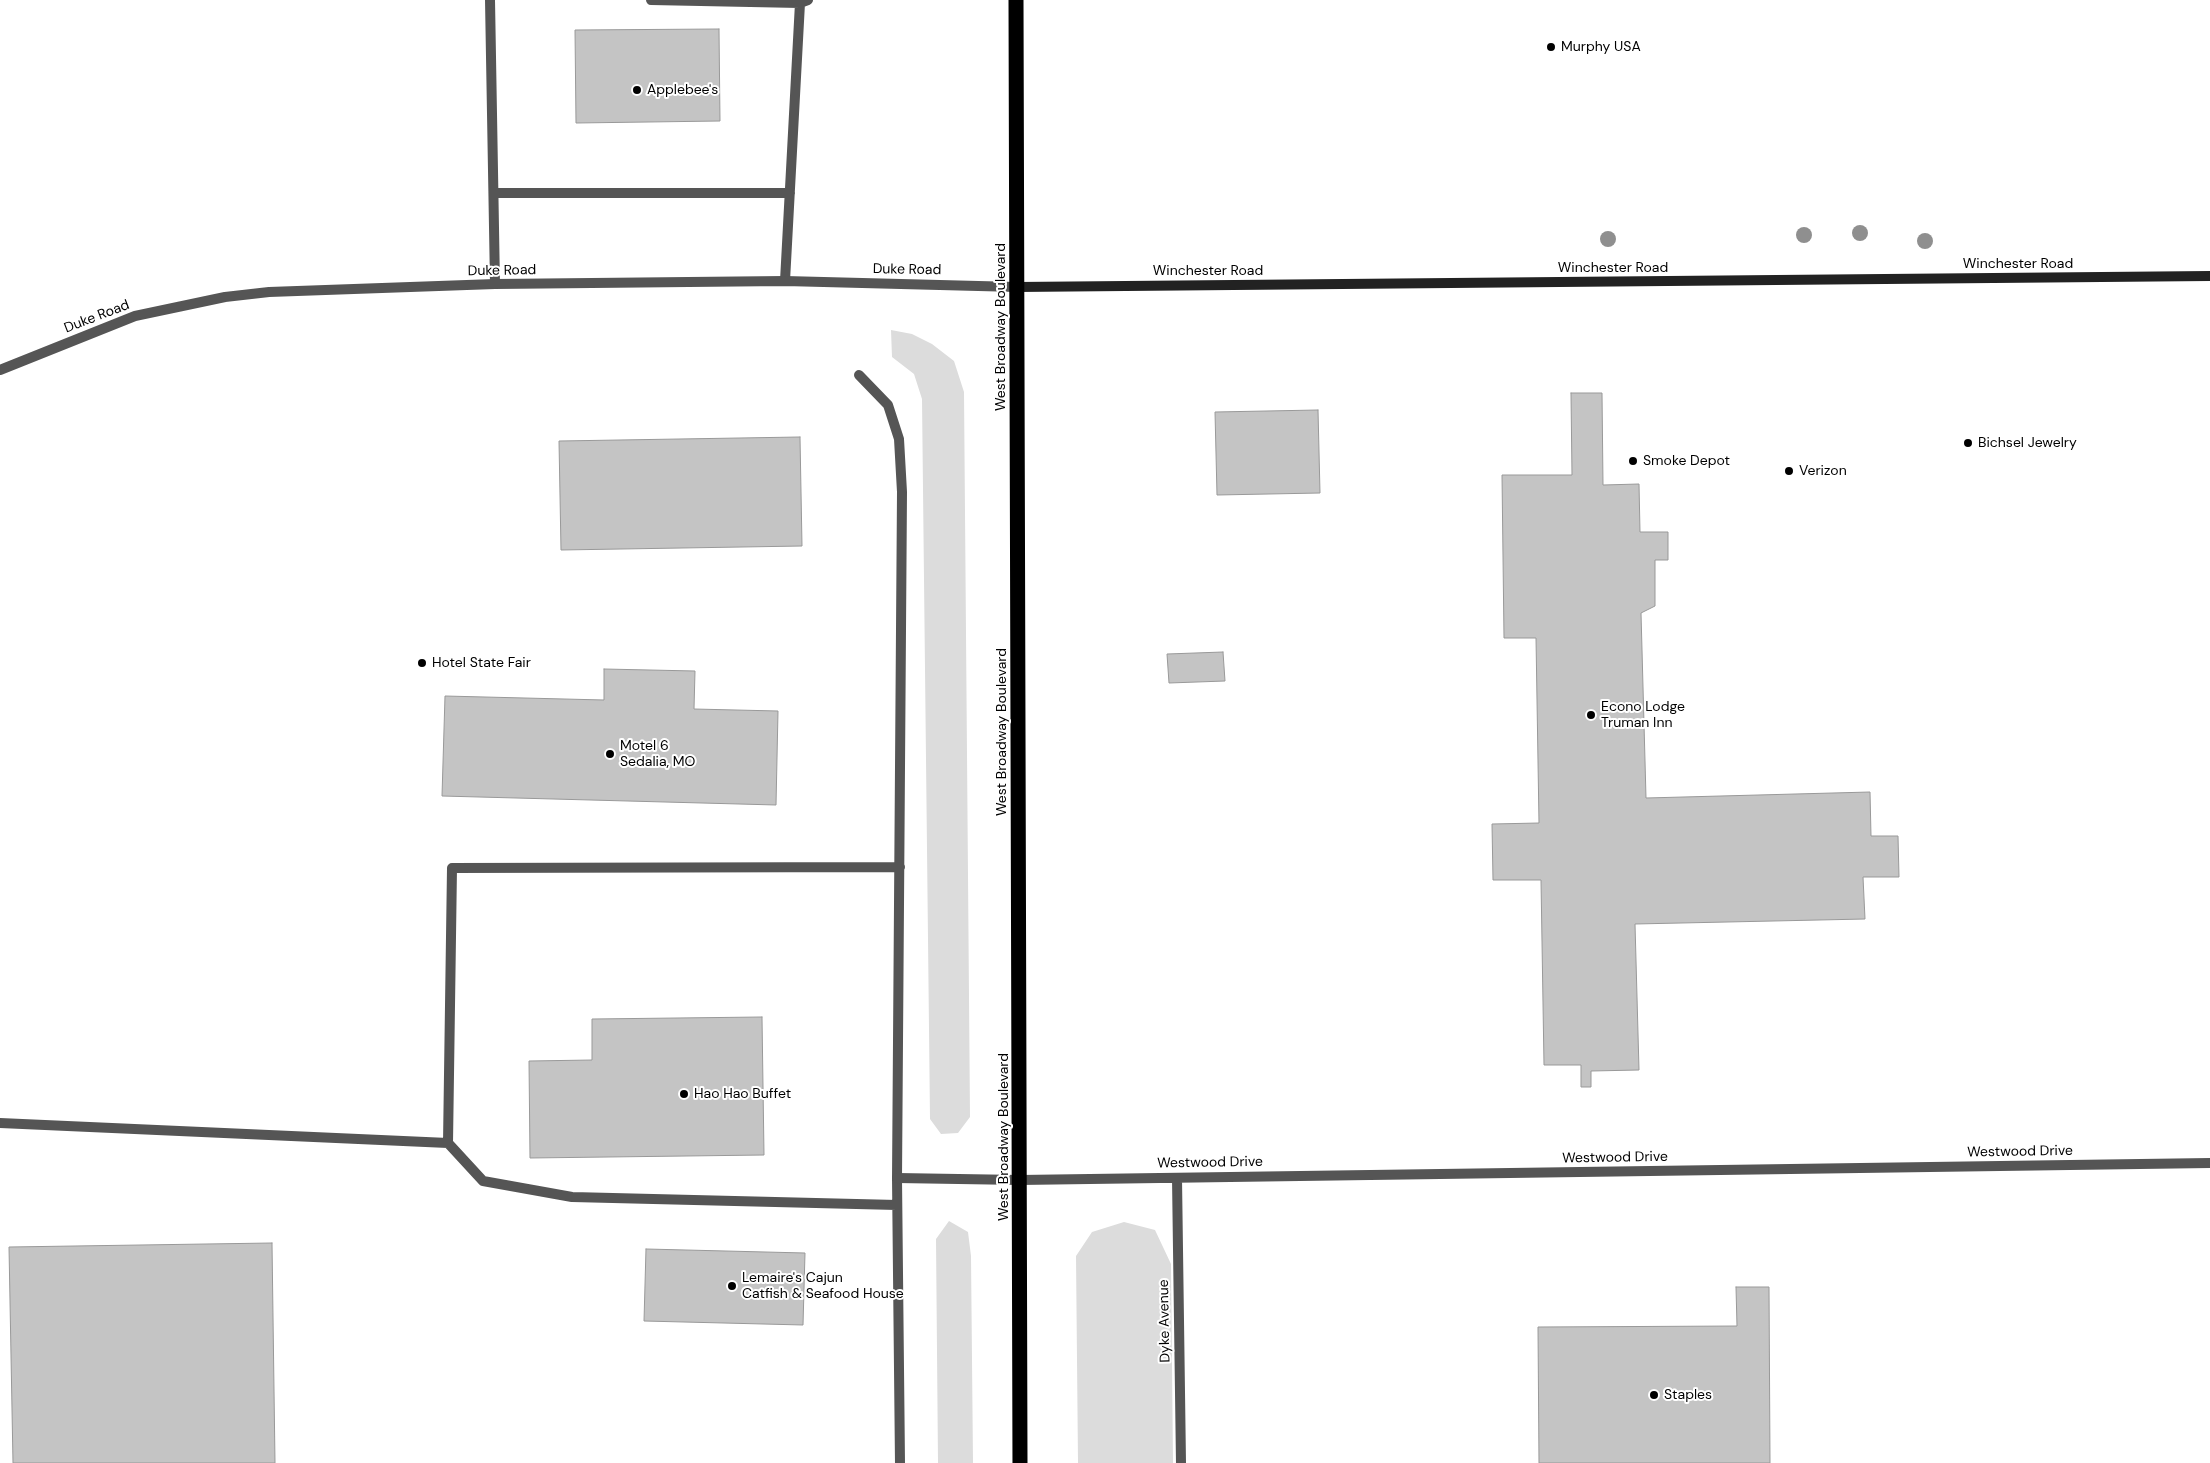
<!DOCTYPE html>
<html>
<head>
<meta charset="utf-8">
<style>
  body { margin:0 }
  canvas { display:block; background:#fff }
</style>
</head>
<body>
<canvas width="2210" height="1463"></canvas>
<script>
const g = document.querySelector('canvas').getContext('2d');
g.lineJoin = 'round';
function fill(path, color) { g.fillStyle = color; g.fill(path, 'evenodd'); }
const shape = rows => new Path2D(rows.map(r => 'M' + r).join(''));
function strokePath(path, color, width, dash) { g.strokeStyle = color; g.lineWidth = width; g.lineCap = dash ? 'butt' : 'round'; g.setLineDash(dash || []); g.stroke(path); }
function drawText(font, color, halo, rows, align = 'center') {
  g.font = font + ' "DM Sans",sans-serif'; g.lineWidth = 4; g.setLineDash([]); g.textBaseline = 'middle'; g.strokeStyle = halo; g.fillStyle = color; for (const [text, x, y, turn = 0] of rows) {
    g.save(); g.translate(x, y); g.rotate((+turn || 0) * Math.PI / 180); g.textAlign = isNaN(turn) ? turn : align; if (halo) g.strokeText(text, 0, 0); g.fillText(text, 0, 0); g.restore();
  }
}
fill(shape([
  [891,330,912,334,932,344,954,361,964,392,970,1117,958,1133,941,1134,930,1119,922,399,914,374,892,357],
  [949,1221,968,1232,971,1256,973,1463,938,1463,936,1239],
  [1124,1222,1155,1230,1171,1264,1173,1463,1078,1463,1076,1256,1092,1232]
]), '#dcdcdc');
const building = shape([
  [719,29,720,121,576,123,575,30,719,29],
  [1571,393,1602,393,1603,485,1639,484,1640,532,1668,532,1668,560,1655,560,1655,606,1641,613,1646,798,1870,792,1871,836,1898,836,1899,877,1863,877,1865,919,1635,924,1639,1070,1591,1071,1591,1087,1581,1087,1581,1065,1544,1065,1541,880,1493,880,1492,824,1539,823,1536,638,1504,638,1502,475,1572,475,1571,393],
  [1318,410,1320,493,1217,495,1215,412,1318,410],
  [800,437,802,546,561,550,559,441,800,437],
  [1223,652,1225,681,1169,683,1167,654,1223,652],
  [604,669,695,671,694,709,778,711,776,805,442,796,445,696,604,700,604,669],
  [762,1017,764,1155,530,1158,529,1061,592,1060,592,1019,762,1017],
  [272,1243,275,1463,13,1463,9,1247,272,1243],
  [646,1249,805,1253,803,1325,644,1321,646,1249],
  [1736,1287,1769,1287,1770,1463,1539,1463,1538,1327,1737,1326,1736,1287]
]);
fill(building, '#c4c4c4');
strokePath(building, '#999', 1);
strokePath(shape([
  [490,0,495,284],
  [651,0,800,3],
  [494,193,790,193],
  [785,281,800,3,808,0],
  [859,375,888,405,899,439,902,492,897,1178,900,1463],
  [0,1123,448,1143,452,868,900,867],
  [448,1143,483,1181,572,1197,897,1205]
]), '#555', 10);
strokePath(shape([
  [0,370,135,316,225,297,269,292,495,284,785,281,1017,287],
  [897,1178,1020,1180,2210,1163],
  [1177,1178,1181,1463]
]), '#555', 10);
strokePath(shape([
  [1017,287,2210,276]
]), '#222', 10);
strokePath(shape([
  [1016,0,1020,1463]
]), '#000', 15);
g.fillStyle = '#8f8f8f';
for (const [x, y] of [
  [1860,233],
  [1804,235],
  [1608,239],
  [1925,241]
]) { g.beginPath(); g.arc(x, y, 8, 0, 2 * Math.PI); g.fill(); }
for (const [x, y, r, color] of [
  [1551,47,5,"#000"],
  [637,90,5,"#000"],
  [1968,443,5,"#000"],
  [1633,461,5,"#000"],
  [1789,471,5,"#000"],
  [422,663,5,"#000"],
  [1591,715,5,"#000"],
  [610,754,5,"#000"],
  [684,1094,5,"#000"],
  [732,1286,5,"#000"],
  [1654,1395,5,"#000"]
]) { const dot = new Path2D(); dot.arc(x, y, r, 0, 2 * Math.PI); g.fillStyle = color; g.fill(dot); strokePath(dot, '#fff', 2); }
drawText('14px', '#000', '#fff', [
  ["Murphy USA",1561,47],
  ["Applebee's",647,90],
  ["Bichsel Jewelry",1978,443],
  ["Smoke Depot",1643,461],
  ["Verizon",1799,471],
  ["Hotel State Fair",432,663],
  ["Econo Lodge",1601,707],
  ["Truman Inn",1601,723],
  ["Motel 6",620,746],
  ["Sedalia, MO",620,762],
  ["Hao Hao Buffet",694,1094],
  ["Lemaire's Cajun",742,1278],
  ["Catfish & Seafood House",742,1294],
  ["Staples",1664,1395]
], 'left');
drawText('14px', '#000', '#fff', [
  ["Winchester Road",2018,264],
  ["Winchester Road",1613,268],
  ["Duke Road",907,270,1],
  ["Duke Road",502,271,-1],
  ["Winchester Road",1208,271],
  ["Duke Road",97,317,-21],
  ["West Broadway Boulevard",1001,327,-90],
  ["West Broadway Boulevard",1002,732,-90],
  ["West Broadway Boulevard",1004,1137,-90],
  ["Westwood Drive",2020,1152,-1],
  ["Westwood Drive",1615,1158,-1],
  ["Westwood Drive",1210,1163,-1],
  ["Dyke Avenue",1165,1321,-91]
]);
</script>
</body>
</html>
